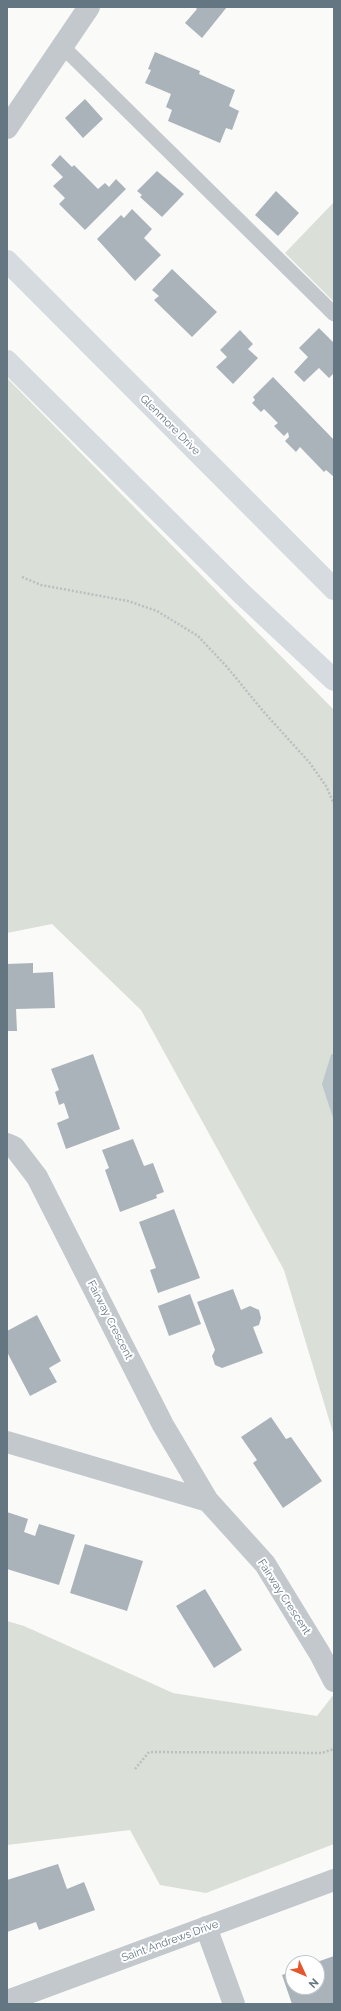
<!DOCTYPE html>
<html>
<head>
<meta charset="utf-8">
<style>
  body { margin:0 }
  #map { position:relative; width:341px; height:2011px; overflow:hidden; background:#fafaf8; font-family:Raleway,sans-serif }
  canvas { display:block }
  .frame { position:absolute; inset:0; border:8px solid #657683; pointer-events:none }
  .north { position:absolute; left:285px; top:1955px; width:40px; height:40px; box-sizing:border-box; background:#fff; border:1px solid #c1c8cd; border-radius:50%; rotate:134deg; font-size:11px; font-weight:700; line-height:16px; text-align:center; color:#657683 }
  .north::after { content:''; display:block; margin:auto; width:14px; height:18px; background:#e4572e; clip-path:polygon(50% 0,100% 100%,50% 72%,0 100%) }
</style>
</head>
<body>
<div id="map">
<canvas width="341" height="2011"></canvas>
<div class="frame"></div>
<div class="north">N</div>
</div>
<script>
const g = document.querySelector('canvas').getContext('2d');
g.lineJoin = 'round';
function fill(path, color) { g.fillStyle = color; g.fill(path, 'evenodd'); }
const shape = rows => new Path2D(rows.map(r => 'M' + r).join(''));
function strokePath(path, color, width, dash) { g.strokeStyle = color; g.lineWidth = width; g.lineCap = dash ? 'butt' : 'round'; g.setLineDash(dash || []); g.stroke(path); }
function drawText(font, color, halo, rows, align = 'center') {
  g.font = font + ' Raleway,sans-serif'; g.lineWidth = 4; g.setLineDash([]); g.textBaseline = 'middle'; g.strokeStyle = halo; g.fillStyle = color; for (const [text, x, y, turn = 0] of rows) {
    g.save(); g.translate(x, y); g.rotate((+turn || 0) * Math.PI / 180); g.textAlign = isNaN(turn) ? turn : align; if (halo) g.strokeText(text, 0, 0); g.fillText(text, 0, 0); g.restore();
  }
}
fill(shape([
  [334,202,334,302,285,253],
  [7,378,334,710,334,1436,284,1270,141,1010,52,924,7,933],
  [7,1621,24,1626,173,1693,317,1716,334,1694,334,1844,206,1893,160,1885,130,1830,7,1845]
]), '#dadfd7');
fill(shape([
  [334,1053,334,1121,322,1084,331,1055]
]), '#bbc7cb');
fill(shape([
  [195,7,227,7,202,38,185,23,197,9],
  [155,52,200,71,199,74,235,90,229,106,239,111,232,130,226,128,220,143,168,121,172,110,166,107,171,94,145,83,151,70,148,69],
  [85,99,103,119,83,138,65,118],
  [60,155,72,167,74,165,98,189,105,183,109,187,116,179,126,189,85,230,59,204,65,198,53,186,63,177,51,165],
  [157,171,184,194,162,217,140,197,142,195,137,191],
  [276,191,299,213,278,236,255,215],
  [132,209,152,229,144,238,161,255,135,281,97,239,121,215,124,218],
  [172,269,217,312,192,337,154,300,159,296,152,290],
  [319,328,334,343,334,373,329,378,319,368,304,382,294,372,308,357,299,348],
  [240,330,253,344,248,349,258,358,233,384,216,367,227,357,220,350],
  [273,377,334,440,334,477,326,470,324,472,300,447,296,452,285,441,289,437,288,432,284,436,274,426,278,423,264,409,261,412,252,403,255,400,253,397],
  [33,963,33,973,53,972,55,1008,16,1009,17,1031,7,1031,7,964],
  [93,1054,120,1129,66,1149,57,1123,69,1118,64,1103,59,1105,55,1092,59,1090,51,1069],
  [133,1139,144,1166,153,1163,164,1192,156,1195,157,1198,120,1212,105,1170,109,1168,102,1150],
  [174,1209,200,1278,158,1293,150,1270,156,1268,139,1222],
  [233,1289,241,1310,250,1306,259,1310,261,1318,259,1325,253,1327,263,1353,222,1368,215,1365,212,1356,215,1350,197,1302],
  [190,1294,201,1324,169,1336,158,1306],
  [37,1315,61,1361,49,1368,57,1382,30,1396,7,1352,7,1331],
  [271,1417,286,1439,291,1437,322,1481,283,1508,253,1463,257,1460,241,1437],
  [7,1512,28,1519,24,1532,35,1536,39,1524,75,1535,59,1585,7,1569],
  [85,1544,143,1561,127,1611,70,1593],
  [205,1589,242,1650,214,1668,176,1606],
  [58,1864,67,1889,84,1882,95,1910,39,1930,36,1922,7,1932,7,1880],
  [334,1956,334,2004,292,2004,282,1975,293,1971,293,1987,317,1987,317,1962]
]), '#aab3b9');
strokePath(shape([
  [22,577,41,585,128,601,157,611,198,636,227,667,263,711,309,762,326,786,334,804],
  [135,1769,149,1752,322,1753,334,1749]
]), '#bbbfc2', 2.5, [2, 2]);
strokePath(shape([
  [62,46,334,314]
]), '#c3c8cc', 15);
strokePath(shape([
  [7,128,89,7],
  [7,1144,14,1147,37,1177,163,1425,208,1501,265,1564,320,1654,334,1681],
  [7,1442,208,1501],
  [206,1927,234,2004],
  [7,2001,334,1880]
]), '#c3c8cc', 22);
strokePath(shape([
  [7,261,334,589],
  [7,361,242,594,334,680]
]), '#d6dbdf', 22);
drawText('11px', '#657683', '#fff', [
  ["Glenmore Drive",170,425,45],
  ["Fairway Crescent",110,1320,63],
  ["Fairway Crescent",284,1597,57],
  ["Saint Andrews Drive",170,1941,-20]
]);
</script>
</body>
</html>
